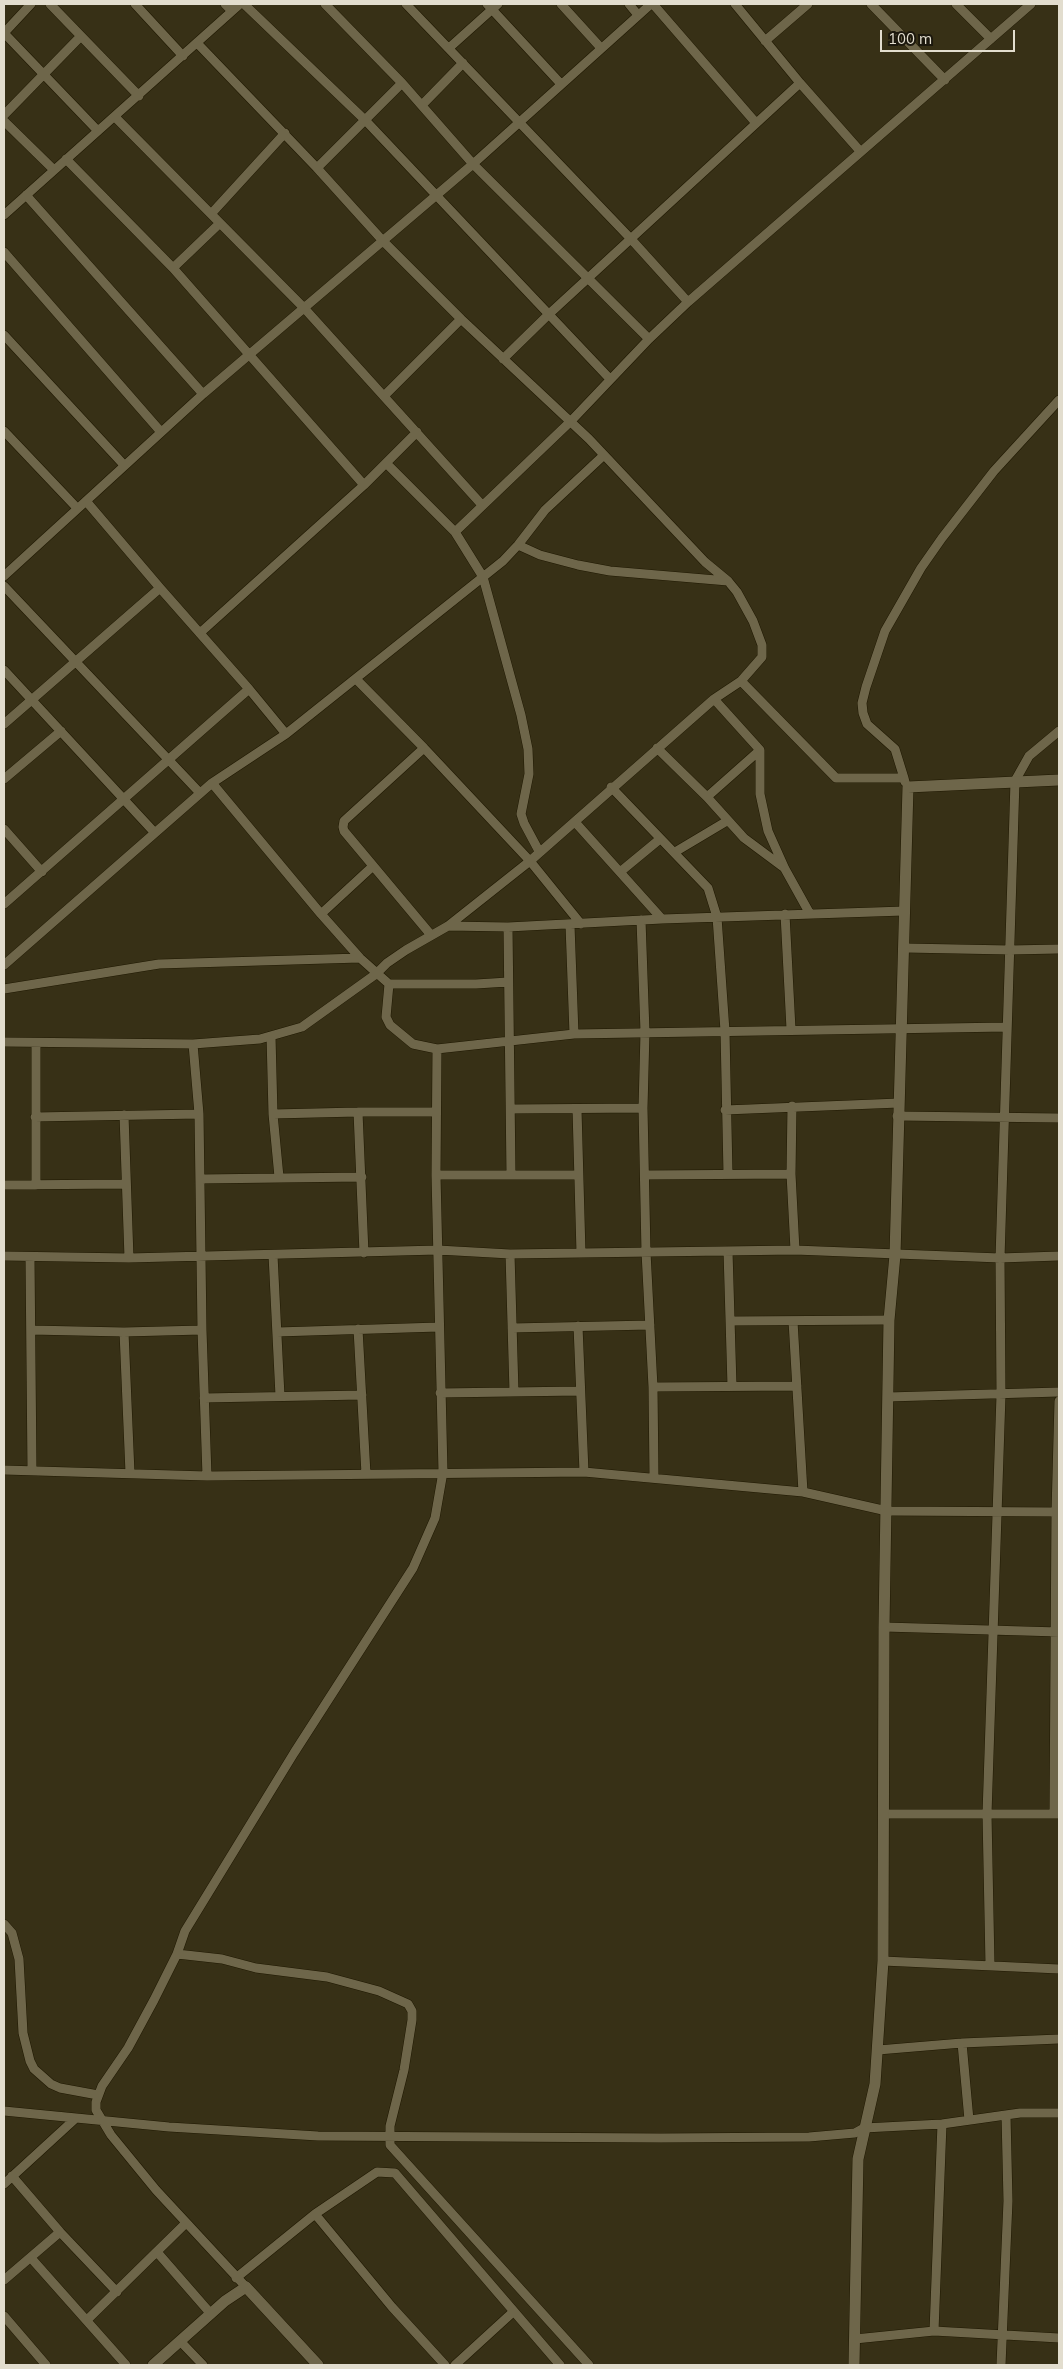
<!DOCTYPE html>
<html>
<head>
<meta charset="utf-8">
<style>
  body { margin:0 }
  #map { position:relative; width:1063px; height:2369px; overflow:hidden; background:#373016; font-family:Mulish,sans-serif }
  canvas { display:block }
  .frame { position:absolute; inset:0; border:5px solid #e2ddce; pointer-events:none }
  .scale { position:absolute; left:880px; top:30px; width:135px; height:22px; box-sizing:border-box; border:2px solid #e2ddce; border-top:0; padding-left:6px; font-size:15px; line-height:18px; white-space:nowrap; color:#e2ddce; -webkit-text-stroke:4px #1c180d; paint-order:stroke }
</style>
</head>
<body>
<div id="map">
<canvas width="1063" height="2369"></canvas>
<div class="frame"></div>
<div class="scale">100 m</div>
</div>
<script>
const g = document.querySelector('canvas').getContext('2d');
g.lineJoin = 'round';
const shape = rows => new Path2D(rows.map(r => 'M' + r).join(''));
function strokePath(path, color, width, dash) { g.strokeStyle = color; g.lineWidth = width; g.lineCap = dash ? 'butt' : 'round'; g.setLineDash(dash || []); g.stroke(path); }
const minor = shape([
  [50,4,139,96],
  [135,4,183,56],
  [225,4,232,11],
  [244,4,366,121,610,379],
  [325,4,402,83,473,164,649,339],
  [406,4,631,239,688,302],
  [487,4,561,84],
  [561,4,601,48],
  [629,4,638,15],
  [653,4,756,123],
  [735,4,800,83,860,151],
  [871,4,945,80],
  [956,4,991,39],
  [4,33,98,131],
  [4,33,31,4],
  [765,41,808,4],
  [449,48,498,4],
  [422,105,463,63],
  [4,115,81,36],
  [115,117,305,309,482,505],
  [4,121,54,170],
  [66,159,173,268,364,485],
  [317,168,402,83],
  [26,195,203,394],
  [211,214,285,133],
  [4,215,240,4],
  [4,252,161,432],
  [173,268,220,223],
  [4,335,124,465],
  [503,359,548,315,800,83],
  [384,396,461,319],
  [4,431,77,508],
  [386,463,455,532,483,577,521,715,528,749,529,774,521,814,524,823,539,851],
  [86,501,160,588,249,689,286,734],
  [455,532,571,421,649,339,688,302,1031,4],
  [518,545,540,555,578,565,610,571,728,581],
  [4,576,203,394,473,164,651,4],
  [4,586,200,793],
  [201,632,364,485,417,432],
  [4,670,155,833],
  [356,679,424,748,530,861,581,924],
  [741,681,836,778,904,778,905,782],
  [714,699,760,750,760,794,768,831,785,869,810,914],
  [4,724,160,588],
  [424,748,344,821,343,827,344,831,431,935],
  [657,748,707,797,744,838,783,867],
  [904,778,895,749,867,724,863,713,862,703,866,687,885,631,921,568,942,538,994,471,1059,400],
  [4,779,61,731],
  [212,783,321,914,360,958,389,984,386,1017,390,1025,413,1044,437,1049,574,1034,1007,1027],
  [611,787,708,888,717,917,725,1031,728,1174],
  [707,797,760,750],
  [575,822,662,919],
  [4,829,42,872],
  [675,852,727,821],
  [620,872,660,839],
  [4,904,249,689],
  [321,914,373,866],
  [785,914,791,1029],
  [641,920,645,1032,643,1108,646,1252,653,1387,654,1477],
  [570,925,574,1034],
  [448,926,508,927,662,919,904,911],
  [508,927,511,1174],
  [905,948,1010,950,1059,949],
  [4,965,212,783,286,734,503,561,518,545,545,510,604,455],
  [389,984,476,984,508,982],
  [4,989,159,964,360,958],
  [271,1036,273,1114,279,1177],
  [4,1042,193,1044,260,1039,302,1027,376,974,387,963,406,950,448,926,530,861,714,699,741,681,762,657,762,645,753,621,737,592,728,581,705,562,589,439,461,319,383,241,317,168,198,44],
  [36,1043,36,1185],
  [193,1044,199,1114,202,1330,207,1476],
  [792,1106,791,1174,795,1250],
  [511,1109,643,1108],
  [577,1109,581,1253],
  [725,1110,899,1103],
  [358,1112,364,1253],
  [273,1114,358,1112,435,1112],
  [124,1115,129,1258],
  [897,1116,1059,1118],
  [35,1117,199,1114],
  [436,1175,578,1175],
  [645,1175,791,1174],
  [200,1179,362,1177],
  [4,1185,125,1184],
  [728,1251,732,1386],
  [510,1254,514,1392],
  [273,1255,280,1396],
  [4,1256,129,1258,438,1250,510,1254,795,1250,1000,1258,1059,1256],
  [30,1258,32,1470],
  [730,1321,889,1320],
  [793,1321,803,1492],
  [578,1326,584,1472],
  [512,1328,650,1325],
  [358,1329,366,1474],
  [31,1330,124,1332,202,1330],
  [124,1332,130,1473],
  [277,1332,439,1327],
  [653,1387,797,1386],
  [440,1393,580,1391],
  [888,1397,1059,1392],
  [204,1398,362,1395],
  [4,1470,207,1476,584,1472,803,1492,887,1511,1059,1512],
  [884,1627,1059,1632],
  [884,1814,1059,1814],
  [1054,1814,1056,1512,1059,1401],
  [4,1924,12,1933,19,1959,23,2033,30,2061,34,2069,51,2084,60,2088,98,2095],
  [177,1954,222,1959,256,1968,327,1977,379,1991,408,2004,412,2011,412,2020,404,2070,390,2126,390,2145,589,2365],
  [883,1961,1059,1969],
  [990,1965,987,1814,1001,1395,1000,1258,1015,781,1029,756,1059,731],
  [962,2043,969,2120],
  [878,2050,962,2043,1059,2039],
  [4,2111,169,2127,318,2136,661,2138,809,2137,855,2133,864,2128,942,2124,1020,2113,1059,2113],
  [12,2176,60,2232,117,2292],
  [4,2184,76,2118],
  [315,2214,377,2172,395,2173,560,2365],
  [157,2252,211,2314],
  [31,2258,126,2365],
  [236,2278,315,2214,392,2307,445,2365],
  [4,2280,60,2232],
  [246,2287,156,2190,111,2135,96,2110,96,2102,102,2086,128,2048,154,2000,177,1954,185,1931,294,1753,413,1568,435,1518,443,1472,436,1175,437,1049],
  [4,2316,46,2365],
  [87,2320,186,2223],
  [934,2331,942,2124],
  [855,2339,934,2331,1059,2338],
  [180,2341,203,2365],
  [455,2365,513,2312],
  [1001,2365,1008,2201,1006,2115]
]);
const tertiary = shape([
  [153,2365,225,2301,246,2287,318,2365],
  [854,2365,858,2159,875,2084,883,1961,884,1627,889,1320,895,1255,908,787,1059,780]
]);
strokePath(minor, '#1f1800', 10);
strokePath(tertiary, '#1f1800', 12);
strokePath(minor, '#6e664a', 9);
strokePath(tertiary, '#6e664a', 11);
</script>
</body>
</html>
